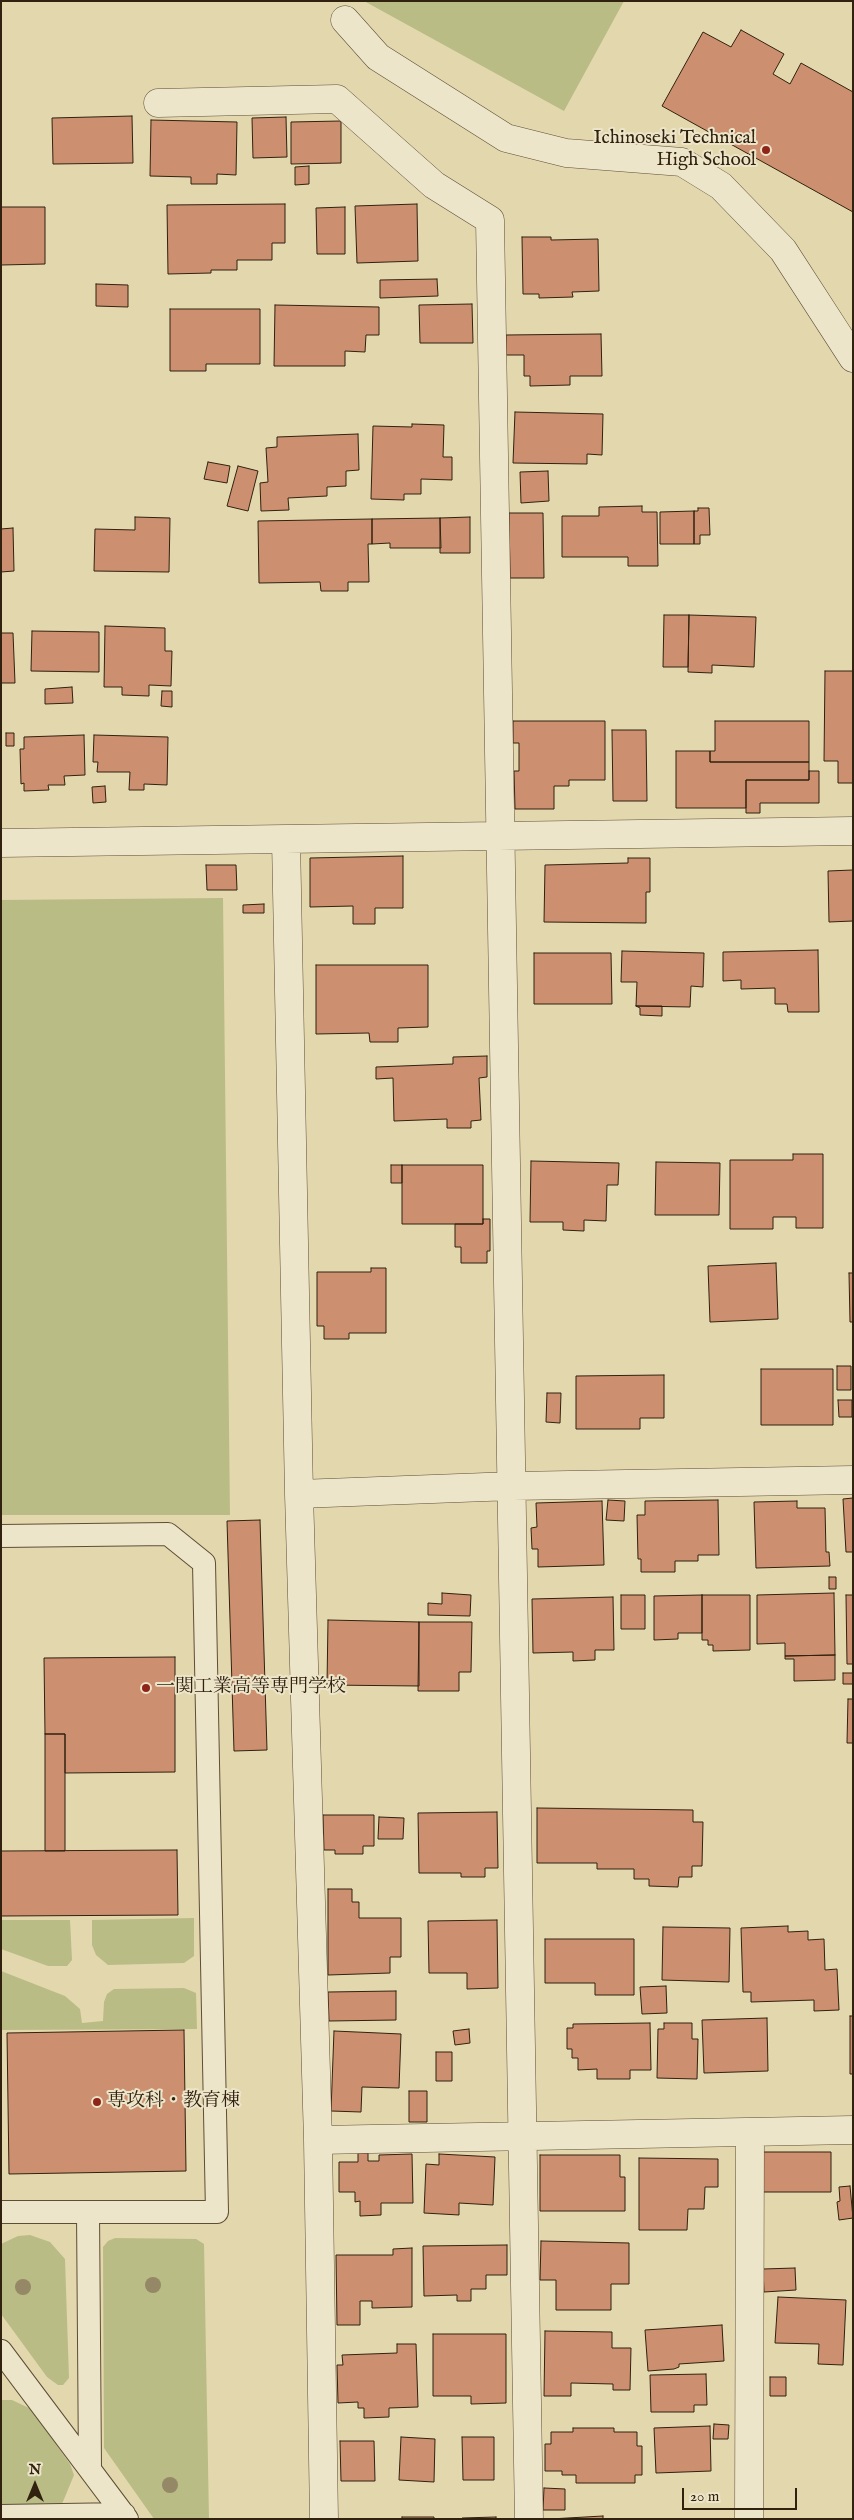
<!DOCTYPE html>
<html>
<head>
<meta charset="utf-8">
<style>
  body { margin:0 }
  #map { position:relative; width:854px; height:2520px; overflow:hidden; background:#e3d7ad; font-family:"IM FELL English",serif }
  canvas { display:block }
  .frame { position:absolute; inset:0; border:2px solid #31210f; pointer-events:none }
  .north { position:absolute; left:10px; top:2460px; width:50px; height:50px; -webkit-text-stroke:4px #ede5ca; paint-order:stroke; rotate:0deg; font-size:14px; font-weight:700; line-height:20px; text-align:center; color:#31210f }
  .north::after { content:''; display:block; margin:auto; width:18px; height:22px; background:#31210f; clip-path:polygon(50% 0,100% 100%,50% 72%,0 100%) }
  .scale { position:absolute; left:682px; top:2488px; width:115px; height:22px; box-sizing:border-box; border:2px solid #31210f; border-top:0; padding-left:6px; font-size:15px; line-height:18px; white-space:nowrap; color:#31210f; -webkit-text-stroke:4px #ede5ca; paint-order:stroke }
</style>
</head>
<body>
<div id="map">
<canvas width="854" height="2520"></canvas>
<div class="frame"></div>
<div class="north">N</div>
<div class="scale">20 m</div>
</div>
<script>
const g = document.querySelector('canvas').getContext('2d');
g.lineJoin = 'round';
function fill(path, color) { g.fillStyle = color; g.fill(path, 'evenodd'); }
const shape = rows => new Path2D(rows.map(r => 'M' + r).join(''));
function strokePath(path, color, width, dash) { g.strokeStyle = color; g.lineWidth = width; g.lineCap = dash ? 'butt' : 'round'; g.setLineDash(dash || []); g.stroke(path); }
function drawText(font, color, halo, rows, align = 'center') {
  g.font = font + ' "IM FELL English","Noto Serif JP",serif'; g.lineWidth = 4; g.setLineDash([]); g.textBaseline = 'middle'; g.strokeStyle = halo; g.fillStyle = color; for (const [text, x, y, turn = 0] of rows) {
    g.save(); g.translate(x, y); g.rotate((+turn || 0) * Math.PI / 180); g.textAlign = isNaN(turn) ? turn : align; if (halo) g.strokeText(text, 0, 0); g.fillText(text, 0, 0); g.restore();
  }
}
fill(shape([
  [364,1,624,1,564,111],
  [223,898,230,1515,1,1515,1,900],
  [194,1918,194,1956,184,1963,108,1965,96,1955,92,1945,92,1920],
  [1,1920,70,1920,72,1960,67,1966,48,1966,1,1949],
  [1,1971,65,1996,80,2009,82,2023,103,2021,104,2002,107,1994,114,1989,184,1988,196,1993,197,2029,1,2030],
  [30,2235,50,2242,65,2259,69,2378,63,2385,58,2385,47,2377,1,2314,1,2244,18,2236],
  [115,2238,196,2239,204,2244,209,2519,154,2519,104,2448,103,2247,108,2241],
  [1,2400,12,2400,31,2409,70,2464,74,2475,62,2504,1,2504]
]), '#babc85');
const building = shape([
  [741,30,784,54,773,74,790,84,801,63,853,92,853,212,662,106,703,32,731,47,741,30],
  [132,116,133,163,53,164,52,118,132,116],
  [286,117,287,157,253,158,252,118,286,117],
  [151,120,237,122,236,175,217,174,217,184,191,184,191,177,150,176,151,120],
  [341,121,341,163,291,164,291,122,341,121],
  [309,166,309,184,295,185,295,167,309,166],
  [285,204,285,243,272,243,272,260,237,260,237,270,211,270,211,273,168,274,167,205,285,204],
  [417,204,418,261,357,263,355,206,417,204],
  [1,207,45,207,45,264,1,265,1,207],
  [345,207,345,254,317,254,316,208,345,207],
  [522,237,551,237,551,240,598,239,599,291,572,292,573,297,539,298,539,294,523,294,522,237],
  [437,279,438,296,380,298,380,280,437,279],
  [96,284,128,285,128,307,96,306,96,284],
  [472,304,473,343,420,343,419,305,472,304],
  [275,305,379,307,379,335,366,335,365,352,345,351,345,366,274,366,275,305],
  [170,309,260,309,260,364,206,364,206,371,170,371,170,309],
  [601,334,602,376,570,376,570,385,530,386,530,376,524,376,524,355,506,355,506,335,601,334],
  [515,412,603,414,602,455,587,454,587,464,513,463,515,412],
  [412,424,444,425,443,457,452,457,452,480,421,479,421,494,404,494,404,500,371,499,373,426,412,427,412,424],
  [358,434,359,470,346,471,346,486,327,487,327,496,288,498,289,510,261,511,260,483,268,482,266,448,277,447,277,437,358,434],
  [208,462,230,466,227,483,204,479,208,462],
  [238,466,258,471,248,511,227,506,238,466],
  [548,471,549,501,521,503,520,472,548,471],
  [642,506,642,512,657,512,658,566,628,566,628,557,562,557,562,516,599,516,599,507,642,506],
  [698,508,709,508,710,535,700,535,700,544,694,544,694,511,698,511,698,508],
  [694,511,694,544,660,544,660,512,694,511],
  [509,513,543,513,544,578,510,578,509,513],
  [135,517,170,518,169,572,94,571,95,529,135,530,135,517],
  [470,517,470,553,440,553,440,518,470,517],
  [440,518,441,548,390,548,390,543,372,544,372,519,440,518],
  [372,519,372,544,368,544,369,582,348,582,348,591,321,591,320,582,259,583,258,521,372,519],
  [13,528,14,571,1,572,1,529,13,528],
  [664,615,689,615,688,667,663,667,664,615],
  [689,615,756,617,754,667,712,665,712,673,688,672,689,615],
  [105,626,165,628,165,651,172,651,171,686,149,685,149,696,122,695,122,687,104,687,105,626],
  [32,631,99,632,99,672,31,671,32,631],
  [1,633,13,633,15,683,1,683,1,633],
  [825,671,853,671,853,783,838,783,838,761,824,761,825,671],
  [72,687,73,703,45,704,45,689,72,687],
  [162,691,172,691,172,707,161,706,162,691],
  [513,721,605,721,605,780,569,780,569,786,554,786,554,809,515,809,514,771,519,771,519,743,513,743,513,721],
  [715,721,809,721,809,762,710,762,710,751,715,751,715,721],
  [612,730,646,730,647,801,613,801,612,730],
  [6,733,14,733,14,746,6,746,6,733],
  [84,735,85,775,64,776,65,785,48,785,49,790,24,791,24,783,21,784,20,749,24,749,24,737,84,735],
  [94,735,168,737,167,785,144,784,144,790,129,790,130,772,97,772,98,762,93,762,94,735],
  [676,751,710,751,710,762,809,762,809,780,746,780,746,808,676,808,676,751],
  [809,771,819,771,819,803,760,803,760,813,746,813,746,780,809,780,809,771],
  [105,786,106,802,93,803,92,787,105,786],
  [403,856,403,908,375,908,375,924,353,924,353,906,310,907,310,858,403,856],
  [628,858,650,858,650,892,646,892,646,923,544,922,545,865,628,863,628,858],
  [206,865,236,865,237,890,207,890,206,865],
  [853,870,853,921,829,922,828,871,853,870],
  [264,904,264,913,243,913,243,905,264,904],
  [818,950,819,1012,788,1012,787,1004,775,1004,775,988,741,989,741,980,723,981,723,952,818,950],
  [622,951,704,953,703,987,691,986,690,1007,636,1006,637,982,621,982,622,951],
  [534,953,611,953,612,1004,534,1004,534,953],
  [316,965,428,965,428,1027,398,1028,398,1042,370,1042,369,1033,316,1034,316,965],
  [636,1006,662,1006,662,1016,640,1015,640,1008,636,1006],
  [487,1056,487,1077,479,1078,481,1120,471,1121,471,1128,447,1128,447,1119,394,1121,393,1078,376,1079,376,1067,453,1064,453,1057,487,1056],
  [793,1154,823,1154,823,1228,796,1228,796,1217,773,1217,773,1229,730,1229,730,1160,793,1160,793,1154],
  [531,1161,619,1163,618,1185,607,1185,606,1221,584,1220,584,1231,563,1230,563,1222,530,1222,531,1161],
  [656,1162,720,1163,719,1215,655,1215,656,1162],
  [391,1165,402,1165,402,1183,391,1183,391,1165],
  [402,1165,483,1165,483,1224,402,1224,402,1165],
  [483,1219,490,1219,490,1251,487,1251,487,1263,461,1263,461,1247,455,1247,455,1224,483,1224,483,1219],
  [776,1263,778,1319,710,1322,708,1266,776,1263],
  [371,1268,386,1268,386,1333,349,1333,349,1339,324,1339,324,1326,317,1326,317,1272,371,1272,371,1268],
  [849,1273,853,1273,853,1322,850,1322,849,1273],
  [837,1366,851,1366,851,1390,837,1390,837,1366],
  [761,1369,833,1369,833,1425,761,1425,761,1369],
  [664,1375,664,1418,640,1418,640,1429,576,1429,576,1376,664,1375],
  [547,1393,561,1393,560,1423,546,1422,547,1393],
  [838,1400,852,1400,852,1417,839,1417,838,1400],
  [853,1498,853,1552,846,1552,843,1499,853,1498],
  [608,1500,625,1501,624,1521,606,1520,608,1500],
  [718,1500,719,1555,698,1555,698,1561,675,1561,675,1572,641,1572,641,1559,638,1559,637,1515,645,1515,645,1501,718,1500],
  [602,1501,604,1565,538,1567,538,1549,532,1549,531,1528,537,1527,536,1503,602,1501],
  [797,1501,797,1508,825,1508,826,1552,829,1552,830,1566,756,1568,754,1502,797,1501],
  [260,1520,267,1750,234,1751,227,1521,260,1520],
  [829,1577,836,1577,836,1589,829,1589,829,1577],
  [442,1593,471,1595,470,1616,428,1615,428,1603,442,1604,442,1593],
  [834,1593,835,1655,785,1656,785,1643,757,1644,757,1595,834,1593],
  [621,1595,645,1595,645,1629,621,1629,621,1595],
  [702,1595,750,1595,750,1650,713,1651,713,1645,708,1645,708,1640,702,1640,702,1595],
  [702,1595,702,1633,678,1633,678,1639,654,1640,654,1596,702,1595],
  [846,1595,853,1595,853,1664,847,1664,846,1595],
  [613,1597,614,1650,595,1650,595,1660,573,1661,573,1652,533,1653,532,1599,613,1597],
  [328,1620,419,1622,419,1686,327,1685,328,1620],
  [419,1622,472,1622,471,1672,459,1672,459,1691,418,1691,419,1622],
  [835,1655,835,1680,794,1681,794,1659,785,1659,785,1656,835,1655],
  [175,1657,175,1772,65,1773,65,1734,45,1734,44,1658,175,1657],
  [843,1673,853,1673,853,1684,843,1684,843,1673],
  [848,1699,853,1699,853,1743,847,1743,848,1699],
  [45,1734,65,1734,65,1851,45,1851,45,1734],
  [537,1808,693,1810,693,1822,703,1822,702,1866,692,1866,692,1877,679,1877,678,1887,649,1886,649,1879,634,1879,634,1869,597,1869,597,1863,537,1863,537,1808],
  [497,1812,498,1868,485,1868,485,1877,461,1877,461,1873,419,1873,418,1813,497,1812],
  [323,1815,374,1815,374,1846,363,1846,363,1854,335,1854,335,1850,324,1850,323,1815],
  [379,1817,404,1818,403,1839,378,1839,379,1817],
  [177,1850,178,1915,1,1916,1,1851,177,1850],
  [328,1889,352,1889,352,1902,359,1902,359,1918,401,1918,401,1957,390,1957,390,1973,328,1975,328,1889],
  [497,1920,498,1988,467,1989,467,1973,429,1973,428,1921,497,1920],
  [788,1926,788,1932,808,1931,808,1940,824,1939,825,1970,837,1969,839,2010,814,2011,814,2000,751,2002,751,1992,743,1992,741,1928,788,1926],
  [663,1927,730,1928,729,1982,662,1980,663,1927],
  [545,1939,634,1939,634,1995,595,1995,595,1983,545,1983,545,1939],
  [666,1986,667,2013,642,2014,640,1987,666,1986],
  [396,1991,396,2020,329,2021,328,1992,396,1991],
  [850,2016,853,2016,853,2074,850,2074,850,2016],
  [767,2018,768,2071,704,2073,702,2020,767,2018],
  [650,2023,651,2070,630,2070,630,2079,597,2079,597,2069,578,2070,578,2058,572,2058,572,2049,567,2049,567,2028,573,2028,573,2024,650,2023],
  [664,2023,692,2023,692,2039,698,2039,697,2079,657,2078,658,2029,664,2029,664,2023],
  [469,2029,470,2043,455,2045,453,2031,469,2029],
  [184,2030,186,2171,9,2174,7,2033,184,2030],
  [334,2031,401,2034,399,2088,362,2087,361,2112,331,2111,334,2031],
  [436,2052,452,2052,452,2081,436,2081,436,2052],
  [409,2091,427,2091,427,2122,409,2122,409,2091],
  [756,2152,831,2152,831,2192,755,2192,756,2152],
  [358,2153,368,2153,368,2161,379,2161,379,2155,412,2154,413,2203,381,2203,381,2215,360,2216,360,2201,355,2202,355,2192,339,2192,339,2162,358,2162,358,2153],
  [439,2154,495,2157,493,2205,459,2203,459,2215,424,2213,426,2164,439,2165,439,2154],
  [540,2155,620,2155,620,2177,625,2177,625,2211,540,2211,540,2155],
  [639,2158,718,2159,718,2187,705,2187,704,2209,688,2209,687,2230,639,2230,639,2158],
  [850,2186,853,2218,839,2220,837,2202,840,2201,839,2187,850,2186],
  [541,2241,629,2243,629,2284,611,2284,611,2310,556,2310,556,2280,540,2280,541,2241],
  [507,2245,507,2275,486,2275,486,2289,471,2289,471,2301,457,2301,457,2295,424,2296,423,2246,507,2245],
  [412,2248,412,2307,372,2308,372,2301,360,2301,360,2325,337,2325,336,2255,393,2255,393,2249,412,2248],
  [795,2268,796,2290,764,2292,763,2269,795,2268],
  [778,2297,846,2300,843,2365,818,2364,819,2344,775,2343,778,2297],
  [722,2325,724,2361,679,2364,679,2367,674,2369,648,2371,645,2330,722,2325],
  [545,2331,612,2332,612,2348,631,2348,630,2390,613,2390,613,2384,571,2383,571,2396,544,2396,545,2331],
  [433,2334,506,2334,506,2403,471,2404,471,2396,433,2396,433,2334],
  [397,2344,416,2344,418,2407,389,2408,389,2417,364,2418,364,2408,358,2408,358,2402,338,2403,337,2365,343,2365,342,2355,397,2353,397,2344],
  [706,2374,707,2405,694,2405,694,2412,651,2412,650,2375,706,2374],
  [770,2377,786,2377,786,2396,770,2396,770,2377],
  [714,2424,729,2425,728,2439,713,2439,714,2424],
  [710,2426,711,2471,656,2473,654,2428,710,2426],
  [573,2428,614,2428,614,2432,637,2432,637,2446,642,2446,642,2475,635,2475,635,2483,576,2483,576,2475,562,2475,562,2471,545,2471,545,2444,551,2444,551,2432,573,2432,573,2428],
  [401,2437,435,2439,434,2482,399,2480,401,2437],
  [462,2437,494,2437,494,2480,463,2480,462,2437],
  [340,2441,374,2441,375,2481,341,2481,340,2441],
  [544,2488,565,2489,565,2510,543,2510,544,2488],
  [603,2516,603,2519,550,2519,603,2516],
  [402,2517,434,2517,434,2519,402,2519,402,2517],
  [496,2517,496,2519,462,2519,462,2518,496,2517]
]);
fill(building, '#cc9070');
strokePath(building, '#31210f', 1);
const service = shape([
  [1,1536,168,1534,204,1563,217,2212,1,2212],
  [88,2212,90,2469],
  [1,2351,127,2519],
  [1,2516,124,2514]
]);
const minor = shape([
  [345,20,378,57,506,138,566,153,682,162,721,186,783,250,853,358],
  [158,103,337,99,434,185,490,220,529,2519],
  [286,840,299,1494,318,2140,324,2519],
  [1,843,853,831],
  [299,1494,513,1486,853,1480],
  [318,2140,853,2130],
  [749,2519,750,2132]
]);
strokePath(service, '#5e4e36', 24);
strokePath(minor, '#5e4e36', 29);
strokePath(service, '#ede5ca', 22);
strokePath(minor, '#ede5ca', 28);
g.fillStyle = '#948866';
for (const [x, y] of [
  [153,2285],
  [23,2287],
  [170,2485]
]) { g.beginPath(); g.arc(x, y, 8, 0, 2 * Math.PI); g.fill(); }
for (const [x, y, r, color] of [
  [766,150,5,"#8f2418"],
  [146,1688,5,"#8f2418"],
  [97,2102,5,"#8f2418"]
]) { const dot = new Path2D(); dot.arc(x, y, r, 0, 2 * Math.PI); g.fillStyle = color; g.fill(dot); strokePath(dot, '#ede5ca', 2); }
drawText('19px', '#31210f', '#ede5ca', [
  ["Ichinoseki Technical",756,139,"right"],
  ["High School",756,161,"right"],
  ["一関工業高等専門学校",156,1688],
  ["専攻科・教育棟",107,2102]
], 'left');
</script>
</body>
</html>
